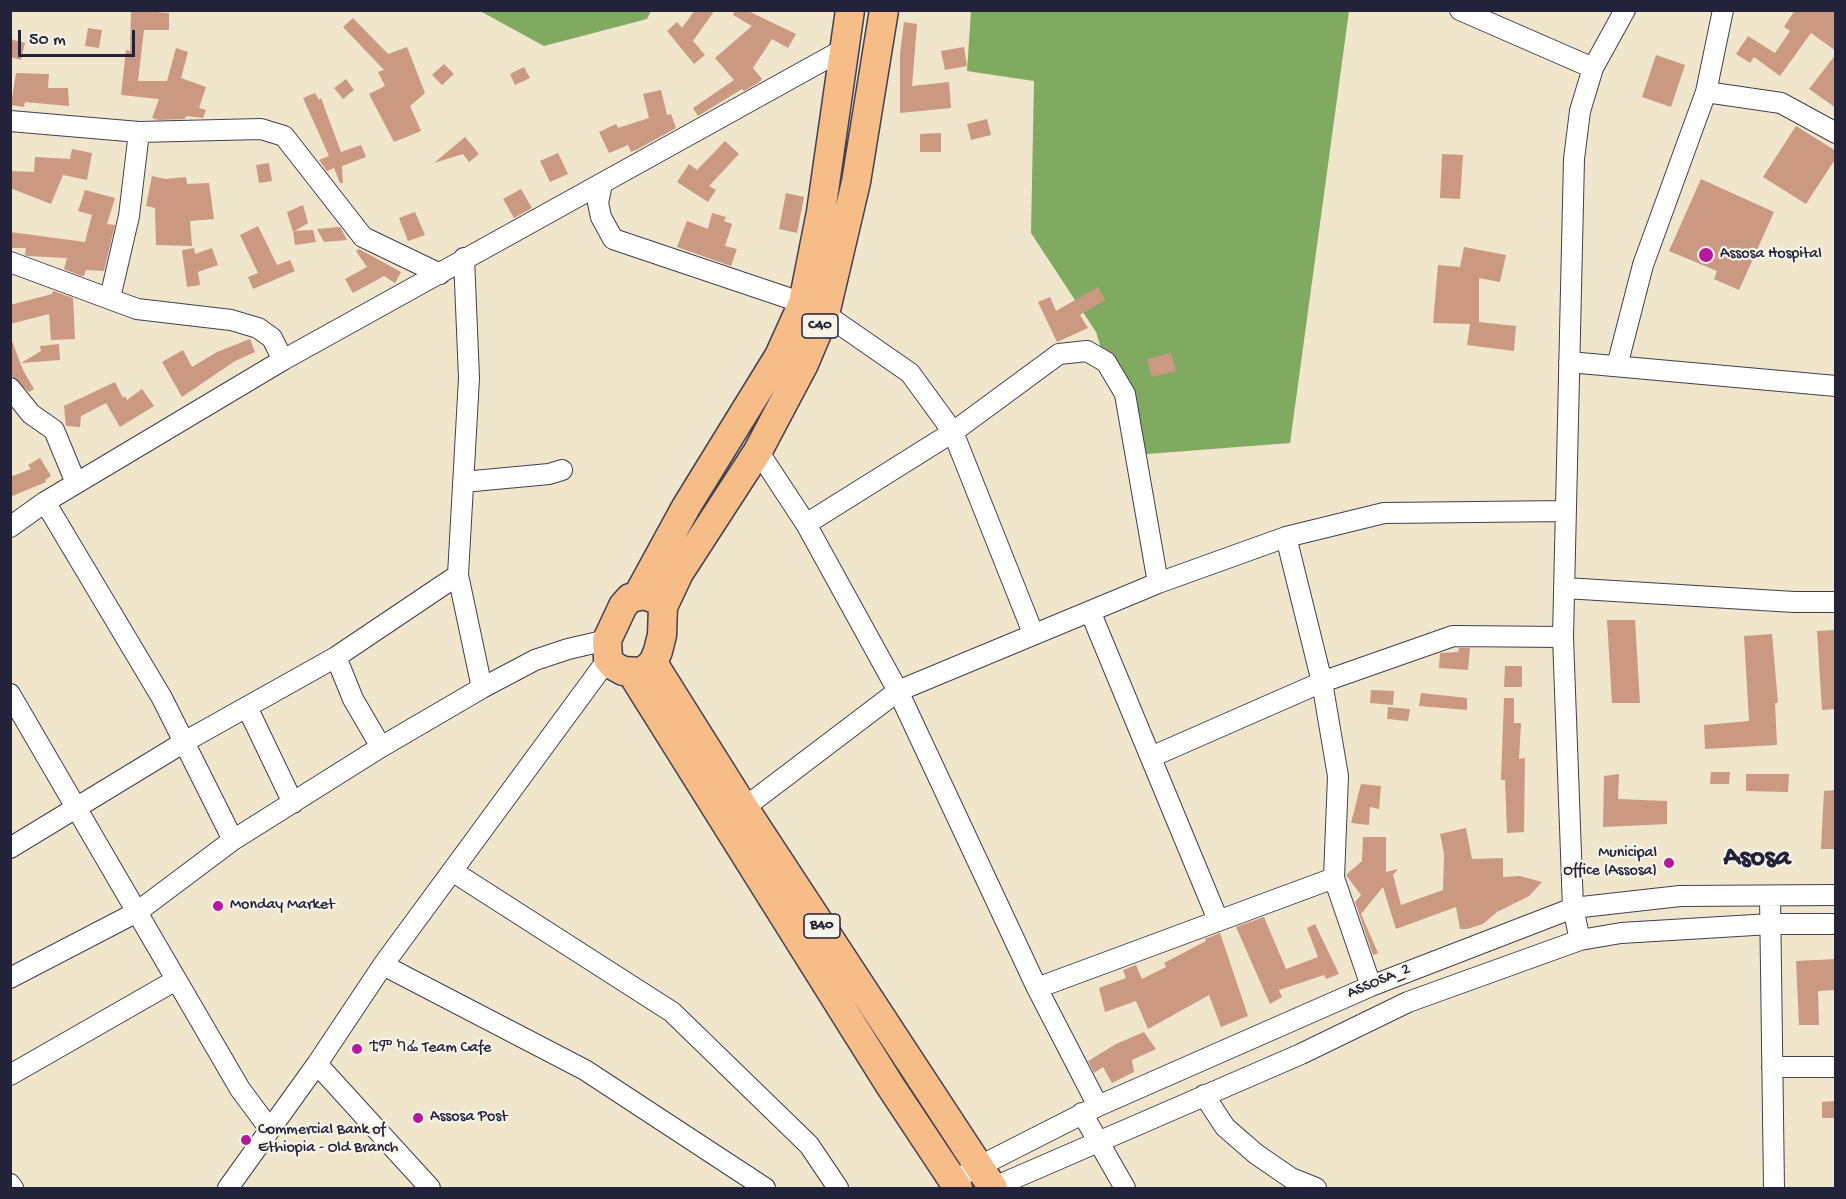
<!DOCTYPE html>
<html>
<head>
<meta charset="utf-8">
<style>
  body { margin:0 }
  #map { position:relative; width:1846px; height:1199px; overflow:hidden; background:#efe6cb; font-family:"Gochi Hand",sans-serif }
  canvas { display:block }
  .frame { position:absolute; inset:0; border:12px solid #22223b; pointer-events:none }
  .scale { position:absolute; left:18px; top:30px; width:117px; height:27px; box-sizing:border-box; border:3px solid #22223b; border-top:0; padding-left:8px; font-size:18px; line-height:21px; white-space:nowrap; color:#22223b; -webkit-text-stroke:4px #f7f3e8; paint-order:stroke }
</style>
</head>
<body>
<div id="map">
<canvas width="1846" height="1199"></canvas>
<div class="frame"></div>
<div class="scale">50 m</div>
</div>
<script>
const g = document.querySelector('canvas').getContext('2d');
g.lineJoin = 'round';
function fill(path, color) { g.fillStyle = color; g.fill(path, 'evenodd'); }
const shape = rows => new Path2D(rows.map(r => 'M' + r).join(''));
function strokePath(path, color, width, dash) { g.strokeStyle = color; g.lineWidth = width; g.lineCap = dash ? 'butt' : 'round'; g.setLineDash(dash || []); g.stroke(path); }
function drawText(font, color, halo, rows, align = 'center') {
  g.font = font + ' "Gochi Hand","Noto Sans Ethiopic",sans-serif'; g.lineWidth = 4.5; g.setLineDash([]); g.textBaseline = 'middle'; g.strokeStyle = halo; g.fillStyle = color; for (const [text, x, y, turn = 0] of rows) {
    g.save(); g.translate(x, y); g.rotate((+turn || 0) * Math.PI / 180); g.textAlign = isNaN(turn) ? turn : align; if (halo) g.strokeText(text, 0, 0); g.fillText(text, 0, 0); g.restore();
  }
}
fill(shape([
  [480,11,651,10,651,11,647,19,544,46],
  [971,11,1349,11,1290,443,1134,455,1096,332,1031,233,1034,81,967,71]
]), '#80aa60');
fill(shape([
  [131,10,169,13,169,30,144,30,138,81,167,81,176,48,188,52,181,78,206,87,199,108,206,110,203,118,186,116,185,119,158,120,152,118,159,99,121,95,126,50,130,51],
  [695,10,715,10,693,41,705,55,694,64,667,31,677,22,682,28],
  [735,10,746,10,796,34,788,48,772,39,753,68,762,79,758,83,744,91,742,89,698,116,693,108,734,80,715,58,752,26,733,15],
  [1795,10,1836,10,1836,51,1811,33,1780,76,1754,57,1750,63,1736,54,1748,36,1775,53,1790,31,1784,27],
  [353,18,388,54,407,47,425,93,410,106,421,131,394,142,369,94,385,86,378,72,384,70,343,27],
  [904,22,917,24,912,86,949,82,951,108,900,113,900,54],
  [88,28,102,30,99,48,85,46],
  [10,39,25,43,21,60,10,57],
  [964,47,967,66,945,70,941,51],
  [1836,54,1836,108,1809,89],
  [1656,55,1685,65,1671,107,1642,97],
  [444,64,454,74,442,85,432,75],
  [524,67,530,78,515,85,510,74],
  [16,73,49,74,48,88,68,88,69,106,25,102,24,107,11,105],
  [346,79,354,90,343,99,334,88],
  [661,90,667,115,671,114,676,128,638,149,631,152,628,145,609,153,599,132,616,124,618,128,649,118,643,94],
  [315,93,319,100,321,98,341,152,361,145,366,157,342,166,343,183,340,183,334,168,327,171,319,160,329,156,303,98],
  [987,119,991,135,971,140,967,124],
  [1796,126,1836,151,1836,158,1806,204,1763,177],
  [941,133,941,152,920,152,920,134],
  [465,137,479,154,469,162,463,154,434,163],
  [725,141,739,154,709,186,716,190,708,202,677,182,689,164,697,170],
  [72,149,92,153,87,180,63,175,51,204,10,188,10,171,34,172,35,157,70,159],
  [558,153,568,174,550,182,540,161],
  [1442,154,1463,155,1460,199,1440,198],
  [269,163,272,181,259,183,256,165],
  [152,176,165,179,186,177,187,184,209,183,214,219,190,221,192,246,156,245,155,208,146,206],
  [1701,179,1774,212,1739,290,1714,279,1717,271,1669,251],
  [521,189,532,208,514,218,503,199],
  [85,190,115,198,107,224,115,225,104,271,86,270,84,276,81,276,64,269,67,258,28,256,25,255,26,248,10,248,10,232,85,242,92,215,78,211],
  [786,193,804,197,797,233,779,229],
  [303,205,308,223,293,232,287,212],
  [415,212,425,235,408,241,399,218],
  [712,213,726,217,724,221,732,224,725,246,737,249,731,266,677,247,687,221,708,229],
  [258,226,277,265,290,260,295,271,253,289,248,277,258,273,240,235],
  [340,227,347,240,324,242,317,229],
  [313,230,316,242,295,245,293,231],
  [1464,247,1506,255,1500,282,1479,278,1479,322,1516,326,1514,351,1467,345,1470,324,1433,323,1438,265,1460,267],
  [194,248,195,254,212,248,218,265,198,272,200,285,187,287,182,250],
  [359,249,401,272,395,283,384,276,353,293,345,279,367,267,356,251],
  [1098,287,1105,300,1080,315,1088,328,1057,342,1038,302,1050,297,1056,311],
  [53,291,73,298,75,339,51,340,49,314,10,324,10,305,52,294],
  [250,339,255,352,235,361,182,397,162,362,183,350,192,367,217,352],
  [12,341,23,370,34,389,29,392,10,374],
  [59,344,60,360,21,363,41,351,40,346],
  [1171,353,1176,371,1152,377,1147,359],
  [115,382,123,398,125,396,127,400,142,389,154,406,120,427,106,403,81,416,80,427,66,426,64,406],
  [40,458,51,476,45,480,46,482,10,497,10,477,31,469,28,465],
  [1607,620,1635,620,1640,703,1612,703],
  [1836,630,1836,709,1822,710,1817,631],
  [1772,634,1778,703,1775,703,1777,745,1705,749,1704,725,1749,721,1744,636],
  [1459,648,1470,648,1468,670,1439,668,1440,653,1458,652],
  [1505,666,1522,666,1522,687,1504,687],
  [1371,690,1394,691,1393,705,1370,703],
  [1421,693,1467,698,1467,710,1419,706],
  [1504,698,1514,698,1514,723,1521,723,1519,759,1525,758,1524,832,1507,833,1505,780,1501,780],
  [1388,707,1410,709,1408,721,1387,719],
  [1711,772,1730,772,1729,784,1710,784],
  [1619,774,1618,799,1667,801,1667,824,1603,827,1604,776],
  [1746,774,1789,774,1788,792,1746,791],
  [1361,784,1381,786,1379,809,1370,807,1369,825,1351,823],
  [1836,790,1836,849,1821,849,1824,791],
  [1466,828,1472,859,1503,858,1503,877,1520,876,1542,882,1529,896,1497,912,1483,924,1467,929,1460,929,1456,907,1396,929,1383,887,1361,914,1378,953,1373,955,1355,902,1361,895,1346,875,1362,861,1363,837,1386,837,1386,872,1398,869,1393,875,1401,905,1443,890,1444,854,1440,834],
  [1264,917,1286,969,1318,957,1307,928,1315,924,1339,974,1326,979,1324,975,1279,990,1282,997,1270,1004,1236,927],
  [1220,933,1248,1016,1221,1027,1209,995,1148,1029,1136,1001,1105,1012,1099,988,1126,978,1123,970,1136,965,1142,979,1166,967,1164,963,1206,941,1205,939],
  [1836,959,1836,990,1818,991,1819,1025,1799,1025,1796,961],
  [1144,1032,1156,1049,1132,1060,1134,1072,1112,1083,1103,1067,1094,1073,1088,1061,1116,1044],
  [1836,1101,1836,1118,1822,1118,1822,1102]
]), '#cb9881');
const minor = shape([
  [1460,10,1593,68],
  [1706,92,1781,103,1836,133],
  [10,121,139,132,261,129,284,136,363,237,440,274],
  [602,184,598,203,601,217,613,239,803,303],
  [464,258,469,378,458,575,482,688],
  [10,262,137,309,231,320,258,328,272,338,283,360],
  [110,298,129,216,139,132],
  [825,314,910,373,953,432,1033,633],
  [1569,362,1836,386],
  [1617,366,1643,265,1706,92,1723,10],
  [10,388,31,414,54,430,76,483],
  [758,451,806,524,898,691,1037,988,1098,1106],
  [463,482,549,474,562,470],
  [45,502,162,698,233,840],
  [806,524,953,432,1059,354,1087,351,1106,362,1125,394,1158,583],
  [10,527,45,502,283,360,844,49],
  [1565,588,1794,602,1836,602],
  [1090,611,1218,920],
  [336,657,353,699,381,747],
  [10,694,240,1089,269,1128],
  [247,707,293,803],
  [1151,757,1322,682,1453,636,1563,637],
  [736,814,898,691,1158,583,1286,537,1384,513,1566,511],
  [10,848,186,741,336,657,458,575],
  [452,871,672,1012,809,1145,838,1188],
  [1334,878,1371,986],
  [1770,896,1774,1188],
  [1580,940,1573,908,1563,637,1574,159,1580,111,1593,68,1625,10],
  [383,965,585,1070,765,1188],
  [10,978,137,912,233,840,381,747,482,688,535,660,568,649,607,640],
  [1037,988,1334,878,1338,776,1322,682,1286,537],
  [317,1064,430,1188],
  [1772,1067,1836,1067],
  [10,1075,176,980],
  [1204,1095,1225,1127,1256,1154,1291,1178,1316,1188],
  [1082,1113,1125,1188],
  [968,1172,1098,1106,1371,986,1573,908,1680,896,1836,895],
  [10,1184,13,1188],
  [228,1188,317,1064,383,965,608,659],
  [992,1188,1301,1054,1408,1002,1580,940,1621,933,1771,924,1836,924]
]);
const highway = shape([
  [638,595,686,507,779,356,803,303,821,212,850,10],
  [645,595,659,601,663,607,662,635,658,651,653,663,646,669,639,672,623,671,614,666,608,659,607,640,623,606,630,598,645,595],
  [663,607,679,573,758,451,804,364,825,314,856,182,884,10],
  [653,663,744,808,993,1188],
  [631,672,891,1087,958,1188]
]);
strokePath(minor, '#413f51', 22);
strokePath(highway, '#413f51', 31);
strokePath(minor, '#fff', 20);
strokePath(highway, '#f7bd88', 28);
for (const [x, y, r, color] of [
  [1706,255,8,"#b5179e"],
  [1669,863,6,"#b5179e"],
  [218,906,6,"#b5179e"],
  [357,1049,6,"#b5179e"],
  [418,1118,6,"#b5179e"],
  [246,1140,6,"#b5179e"]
]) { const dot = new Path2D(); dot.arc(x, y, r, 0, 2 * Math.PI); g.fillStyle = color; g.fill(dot); strokePath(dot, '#f7f3e8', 2); }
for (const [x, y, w] of [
  [820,326,36],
  [822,926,36]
]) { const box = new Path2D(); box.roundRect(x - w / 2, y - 12, w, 24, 4.5); g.fillStyle = '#f7f3e8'; g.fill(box); strokePath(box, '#22223b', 1.5); }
drawText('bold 15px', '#22223b', null, [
  ["C40",820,326],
  ["B40",822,926]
]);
drawText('16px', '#22223b', '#f7f3e8', [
  ["Assosa Hospital",1720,255],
  ["Municipal",1657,854,"right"],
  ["Office (Assosa)",1657,872,"right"],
  ["Monday Market",230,906],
  ["ቲም ካፌ Team Cafe",369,1049],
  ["Assosa Post",430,1118],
  ["Commercial Bank of",258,1131],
  ["Ethiopia - Old Branch",258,1149]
], 'left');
drawText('16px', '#22223b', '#f7f3e8', [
  ["ASSOSA_2",1379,982,-23]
]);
drawText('bold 28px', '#22223b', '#f7f3e8', [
  ["Asosa",1757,860]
]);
</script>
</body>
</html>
